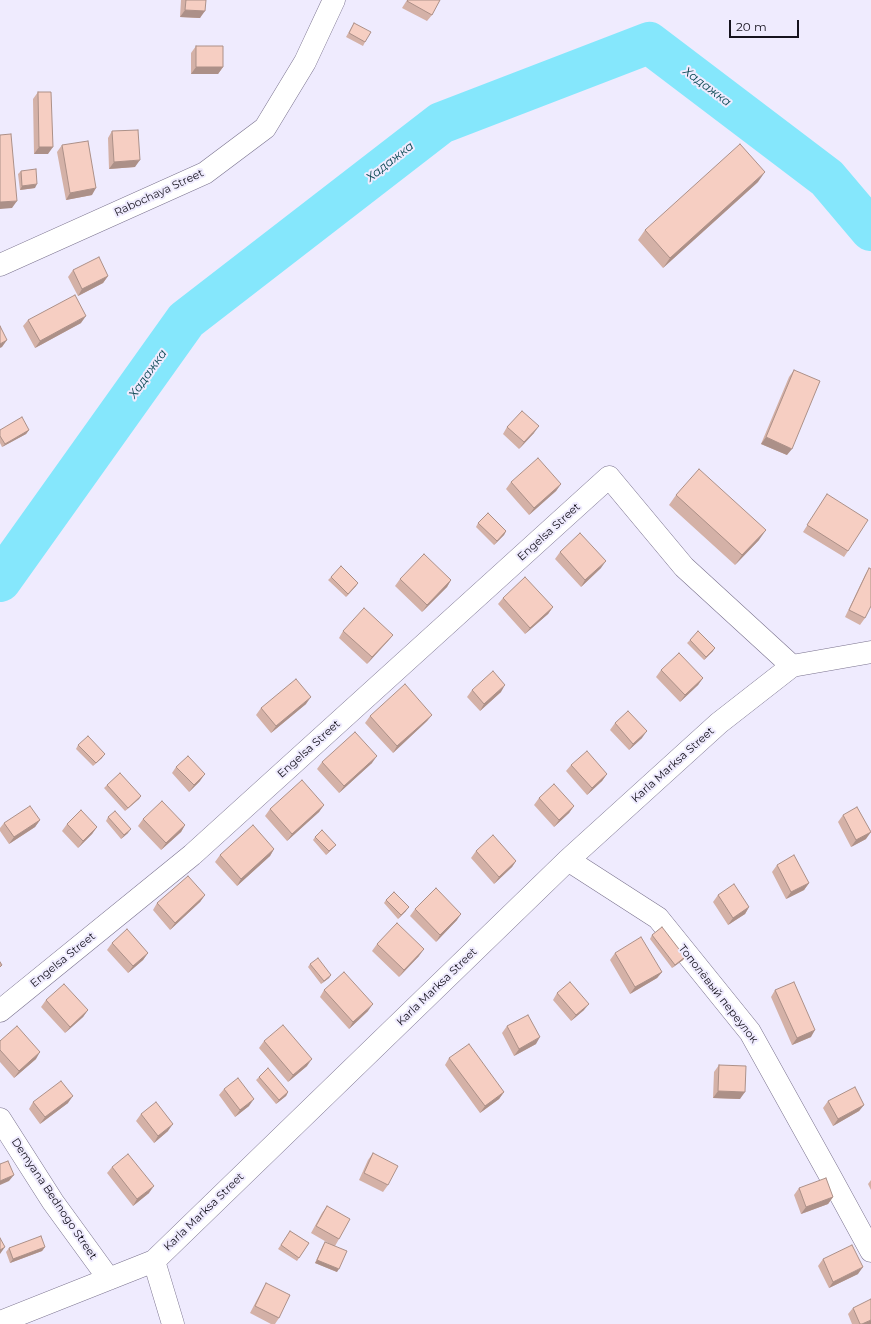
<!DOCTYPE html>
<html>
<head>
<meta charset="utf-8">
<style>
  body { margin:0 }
  #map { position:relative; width:871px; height:1324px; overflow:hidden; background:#efebfe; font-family:Montserrat,sans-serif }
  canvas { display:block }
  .scale { position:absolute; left:729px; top:20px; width:70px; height:18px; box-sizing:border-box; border:2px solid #16131e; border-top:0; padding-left:5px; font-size:12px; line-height:14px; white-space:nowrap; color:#16131e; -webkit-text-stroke:3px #efebfe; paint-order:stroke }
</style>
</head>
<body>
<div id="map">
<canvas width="871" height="1324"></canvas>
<div class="scale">20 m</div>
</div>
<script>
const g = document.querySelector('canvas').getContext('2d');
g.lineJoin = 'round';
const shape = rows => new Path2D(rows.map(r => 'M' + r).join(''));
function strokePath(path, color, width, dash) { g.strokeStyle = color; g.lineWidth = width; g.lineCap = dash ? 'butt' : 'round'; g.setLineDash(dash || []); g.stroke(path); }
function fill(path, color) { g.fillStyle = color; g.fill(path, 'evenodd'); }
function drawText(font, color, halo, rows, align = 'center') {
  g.font = font + ' Montserrat,sans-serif'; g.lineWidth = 4; g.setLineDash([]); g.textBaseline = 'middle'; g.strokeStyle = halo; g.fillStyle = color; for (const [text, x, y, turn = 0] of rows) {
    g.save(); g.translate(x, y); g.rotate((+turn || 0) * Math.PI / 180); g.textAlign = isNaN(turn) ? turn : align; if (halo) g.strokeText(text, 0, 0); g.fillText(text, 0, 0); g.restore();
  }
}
strokePath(shape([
  [0,581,186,320,441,123,649,43,827,178,871,230]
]), '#85e7fc', 42);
const minor = shape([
  [0,265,205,173,265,128,305,62,334,0],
  [568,860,658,918,750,1032,829,1174,871,1251],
  [0,1011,192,855,609,477,684,567,792,666],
  [0,1119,53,1202,109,1279],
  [154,1261,173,1324],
  [0,1322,154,1261,568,860,719,723,792,666,871,652]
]);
strokePath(minor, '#79718d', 23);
strokePath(minor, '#fff', 22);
fill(shape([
  [181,0,206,0,200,18,180,17],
  [407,0,440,0,432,15,427,21,402,8],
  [354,23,365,42,363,46,346,37],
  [196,46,223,67,218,74,191,74,191,53],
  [38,92,48,154,34,154,33,99],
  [112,131,135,167,109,169,108,138],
  [62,145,92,195,66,200,57,152],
  [21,171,35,188,20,190,18,174],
  [758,182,663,268,638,240,645,230],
  [73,270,108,276,103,283,78,296,68,277],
  [28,320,81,323,35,348,23,326],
  [794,370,787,455,761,444,789,377],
  [507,427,534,433,519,449,503,434],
  [0,430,29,430,26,434,2,447,0,443],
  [511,482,561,484,556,491,529,515,506,489],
  [827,494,848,551,844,557,803,532],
  [676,495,759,540,735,565,669,505],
  [478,523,506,531,504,535,494,545,476,527],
  [560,552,601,568,581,587,555,559],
  [869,568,865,618,860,625,845,617,865,575],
  [331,577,356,586,346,597,328,580],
  [400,579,451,580,447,587,422,612,395,586],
  [503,598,553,607,548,614,525,634,498,604],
  [343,631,393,635,388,641,367,664,339,638],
  [690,640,713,651,704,660,687,643],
  [661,670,703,678,698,685,680,702,656,677],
  [472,690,501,692,480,711,467,697],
  [306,704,271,733,256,715,261,708],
  [432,715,427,721,393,753,365,723,370,716],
  [615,723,642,738,629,750,610,730],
  [78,745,102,758,93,766,76,749],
  [322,762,372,763,339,793,317,769],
  [571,765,607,774,602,781,587,795,566,771],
  [176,767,200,781,189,792,172,773],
  [107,785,141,796,139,799,125,811,104,788],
  [539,798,574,806,569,813,554,827,534,805],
  [324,805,319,812,287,841,265,816,270,809],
  [843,815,866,839,851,847,838,822],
  [108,817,128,833,121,839,106,821],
  [143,819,185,825,181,832,161,850,138,826],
  [40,820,35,827,9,844,0,831,0,828,4,823],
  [67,824,97,827,92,834,78,848,62,831],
  [315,837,336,845,326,855,313,840],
  [274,849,270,856,237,886,215,862,220,855],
  [476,851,516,861,512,867,494,884,471,858],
  [777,865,809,883,804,890,786,899,772,872],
  [205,895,200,902,170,930,153,910,157,903],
  [718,895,749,907,745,914,728,925,713,902],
  [386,900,406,911,398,919,384,903],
  [415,909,457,920,436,942,410,916],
  [652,935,685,957,683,960,672,968,650,939],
  [112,943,148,953,143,960,128,973,107,950],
  [377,944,419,956,399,977,372,951],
  [615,953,662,972,657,978,630,994,610,960],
  [310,964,331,975,329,978,321,984,308,967],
  [324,990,368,1011,349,1029,320,997],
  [775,990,811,1037,792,1045,771,997],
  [557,993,584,1010,571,1021,553,1000],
  [46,1000,88,1010,83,1017,65,1033,41,1007],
  [507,1026,536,1044,514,1056,502,1033],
  [0,1041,36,1059,14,1078,0,1062],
  [264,1041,307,1066,288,1082,259,1048],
  [449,1058,504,1092,499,1099,480,1113,445,1065],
  [719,1065,740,1099,713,1098,714,1072],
  [259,1077,288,1092,286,1096,276,1104,256,1080],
  [224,1089,249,1106,235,1117,219,1095],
  [828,1101,864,1105,859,1111,833,1126,823,1108],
  [33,1102,68,1103,40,1124,29,1109],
  [141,1114,168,1131,154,1143,136,1121],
  [373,1153,388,1185,383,1192,359,1180,368,1160],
  [112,1167,149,1193,133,1206,107,1173],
  [871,1180,871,1190,868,1184],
  [799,1188,833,1197,828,1204,801,1214,794,1195],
  [327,1206,339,1239,335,1246,337,1272,315,1263,323,1245,325,1242,330,1244,311,1233,322,1213],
  [290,1231,309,1243,297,1261,278,1249],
  [45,1247,42,1251,10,1263,6,1252,9,1248],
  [823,1259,858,1274,829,1288,818,1266],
  [266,1283,279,1318,275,1324,271,1324,250,1313,262,1290],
  [853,1308,871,1324,852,1324,848,1314]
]), '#d4b1a7');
fill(shape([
  [185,10,205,11,200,18,180,17],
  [196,67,223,67,218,74,191,74],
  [39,147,53,147,48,154,34,154],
  [140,160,135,167,109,169,114,162],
  [765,172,758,182,663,268,670,258],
  [37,184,35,188,20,190,22,186],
  [96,188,92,195,66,200,70,193],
  [17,201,12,208,0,209,0,202],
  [108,276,103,283,78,296,82,289],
  [86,316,81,323,35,348,40,341],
  [7,340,2,347,0,348,0,344],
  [539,426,534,433,519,449,524,442],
  [29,430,26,434,2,447,5,444],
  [766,437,792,449,787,455,761,444],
  [561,484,556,491,529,515,534,508],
  [766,530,759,540,735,565,742,555],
  [506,531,504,535,494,545,497,541],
  [606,561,601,568,581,587,585,580],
  [451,580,447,587,422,612,427,605],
  [358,583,356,586,346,597,348,594],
  [553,607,548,614,525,634,530,628],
  [393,635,388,641,367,664,372,657],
  [715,648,713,651,704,660,706,657],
  [703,678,698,685,680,702,685,695],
  [505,685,501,692,480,711,484,704],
  [311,697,306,704,271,733,276,726],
  [432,715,427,721,393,753,397,746],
  [647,731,642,738,629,750,633,744],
  [105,754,102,758,93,766],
  [377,756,372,763,339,793,344,786],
  [205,774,200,781,189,792,194,785],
  [607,774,602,781,587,795,592,788],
  [141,796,139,799,125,811,128,808],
  [324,805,319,812,287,841,292,834],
  [574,806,569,813,554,827,559,820],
  [40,820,35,827,9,844,14,837],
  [185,825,181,832,161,850,166,843],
  [97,827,92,834,78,848,83,841],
  [131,829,128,833,121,839,124,835],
  [871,832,866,839,851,847,856,840],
  [336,845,326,855,329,851],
  [274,849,270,856,237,886,241,879],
  [516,861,512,867,494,884,499,877],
  [809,883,804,890,786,899,791,892],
  [205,895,200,902,170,930,175,923],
  [409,907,406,911,398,919,401,915],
  [749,907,745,914,728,925,733,918],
  [461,914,457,920,436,942,440,935],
  [424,949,419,956,399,977,404,970],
  [148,953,143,960,128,973,133,966],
  [685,957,683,960,672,968,675,965],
  [662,972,657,978,630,994,635,987],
  [331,975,329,978,321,984,324,981],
  [373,1004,368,1011,349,1029,353,1022],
  [589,1004,584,1010,571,1021,576,1015],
  [88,1010,83,1017,65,1033,70,1027],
  [815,1030,811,1037,792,1045,797,1038],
  [540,1037,536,1044,514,1056,519,1049],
  [40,1052,36,1059,14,1078,19,1071],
  [312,1059,307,1066,288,1082,293,1075],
  [718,1091,745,1092,740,1099,713,1098],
  [288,1092,286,1096,276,1104,279,1100],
  [504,1092,499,1099,480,1113,485,1106],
  [73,1096,68,1103,40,1124,45,1117],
  [254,1099,249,1106,235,1117,240,1110],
  [864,1105,859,1111,833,1126,838,1119],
  [173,1124,168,1131,154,1143,158,1136],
  [14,1175,9,1181,0,1185,0,1181],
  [154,1186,149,1193,133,1206,137,1199],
  [833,1197,828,1204,801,1214,806,1207],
  [5,1247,0,1254,0,1250],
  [45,1247,42,1251,10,1263,13,1259],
  [317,1260,339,1269,337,1272,315,1263],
  [863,1267,858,1274,829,1288,833,1282],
  [871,1320,871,1324,862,1324]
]), '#ac9088');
const building = shape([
  [186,0,206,0,205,11,185,10,186,0],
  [408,0,440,0,432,15,407,1,408,0],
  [354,23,371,32,365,42,349,33,354,23],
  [196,46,223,46,223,67,196,67,196,46],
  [38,92,51,92,53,147,39,147,38,92],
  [138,130,140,160,114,162,112,131,138,130],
  [11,134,17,201,0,202,0,135,11,134],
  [88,141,96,188,70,193,62,145,88,141],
  [740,144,765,172,670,258,645,230,740,144],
  [36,169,37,184,22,186,21,171,36,169],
  [99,257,108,276,82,289,73,270,99,257],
  [75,295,86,316,40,341,28,320,75,295],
  [0,326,7,340,0,344,0,326],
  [794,370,820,381,792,449,766,437,794,370],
  [522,411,539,426,524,442,507,427,522,411],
  [22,417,29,430,5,444,0,436,0,430,22,417],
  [538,458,561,484,534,508,511,482,538,458],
  [699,469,766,530,742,555,676,495,699,469],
  [827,494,868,520,848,551,807,525,827,494],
  [488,513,506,531,497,541,478,523,488,513],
  [580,533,606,561,585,580,560,552,580,533],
  [424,554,451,580,427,605,400,579,424,554],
  [341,566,358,583,348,594,331,577,341,566],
  [869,568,871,569,871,606,865,618,849,610,869,568],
  [525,577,553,607,530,628,503,598,525,577],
  [364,608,393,635,372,657,343,631,364,608],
  [698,631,715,648,706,657,690,640,698,631],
  [679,653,703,678,685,695,661,670,679,653],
  [493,671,505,685,484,704,472,690,493,671],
  [296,679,311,697,276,726,261,708,296,679],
  [405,684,432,715,397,746,370,716,405,684],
  [628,711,647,731,633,744,615,723,628,711],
  [355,732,377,756,344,786,322,762,355,732],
  [88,736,105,754,96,763,78,745,88,736],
  [587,751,607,774,592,788,571,765,587,751],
  [188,756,205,774,194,785,176,767,188,756],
  [120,773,141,796,128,808,107,785,120,773],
  [302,780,324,805,292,834,270,809,302,780],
  [554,784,574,806,559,820,539,798,554,784],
  [162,801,185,825,166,843,143,819,162,801],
  [30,806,40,820,14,837,4,823,30,806],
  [857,807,871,832,856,840,843,815,857,807],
  [81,810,97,827,83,841,67,824,81,810],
  [115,811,131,829,124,835,108,817,115,811],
  [253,825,274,849,241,879,220,855,253,825],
  [322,830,336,845,329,851,315,837,322,830],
  [493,835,516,861,499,877,476,851,493,835],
  [794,855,809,883,791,892,777,865,794,855],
  [188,876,205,895,175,923,157,903,188,876],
  [734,884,749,907,733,918,718,895,734,884],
  [436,888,461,914,440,935,415,909,436,888],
  [394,892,409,907,401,915,386,900,394,892],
  [397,923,424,949,404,970,377,944,397,923],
  [662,927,685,957,675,965,652,935,662,927],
  [127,929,148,953,133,966,112,943,127,929],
  [641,937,662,972,635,987,615,953,641,937],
  [318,958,331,975,324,981,310,964,318,958],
  [0,962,2,965,0,967,0,962],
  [344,972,373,1004,353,1022,324,990,344,972],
  [570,982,589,1004,576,1015,557,993,570,982],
  [794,982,815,1030,797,1038,775,990,794,982],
  [64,984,88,1010,70,1027,46,1000,64,984],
  [528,1015,540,1037,519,1049,507,1026,528,1015],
  [283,1025,312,1059,293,1075,264,1041,283,1025],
  [17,1026,40,1052,19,1071,0,1050,0,1041,17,1026],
  [469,1044,504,1092,485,1106,449,1058,469,1044],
  [719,1065,746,1066,745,1092,718,1091,719,1065],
  [268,1068,288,1092,279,1100,259,1077,268,1068],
  [238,1078,254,1099,240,1110,224,1089,238,1078],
  [61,1081,73,1096,45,1117,33,1102,61,1081],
  [855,1087,864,1105,838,1119,828,1101,855,1087],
  [156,1102,173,1124,158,1136,141,1114,156,1102],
  [373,1153,398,1166,388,1185,364,1173,373,1153],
  [128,1154,154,1186,137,1199,112,1167,128,1154],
  [8,1161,14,1175,0,1181,0,1164,8,1161],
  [826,1178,833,1197,806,1207,799,1188,826,1178],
  [327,1206,350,1219,339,1239,316,1226,327,1206],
  [290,1231,309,1243,299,1258,281,1245,290,1231],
  [41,1236,45,1247,13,1259,9,1248,41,1236],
  [0,1238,5,1247,0,1250,0,1238],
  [325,1242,347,1251,339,1269,317,1260,325,1242],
  [852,1245,863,1267,833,1282,823,1259,852,1245],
  [266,1283,290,1295,279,1318,255,1306,266,1283],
  [871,1299,871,1320,862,1324,860,1324,853,1308,871,1299]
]);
fill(building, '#f6cec2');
strokePath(building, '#ac9088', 1);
drawText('11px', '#16131e', '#efebfe', [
  ["Rabochaya Street",159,193,-25],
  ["Engelsa Street",549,532,-42],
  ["Engelsa Street",309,749,-42],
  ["Karla Marksa Street",673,765,-42],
  ["Engelsa Street",63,960,-39],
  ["Karla Marksa Street",437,987,-44],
  ["Тополёвый переулок",718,994,52],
  ["Demyana Bednogo Street",54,1199,56],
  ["Karla Marksa Street",204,1212,-44]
]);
drawText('italic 12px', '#094752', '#efebfe', [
  ["Хадажка",707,87,37],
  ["Хадажка",390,162,-38],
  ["Хадажка",148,374,-55]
]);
</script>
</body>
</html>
